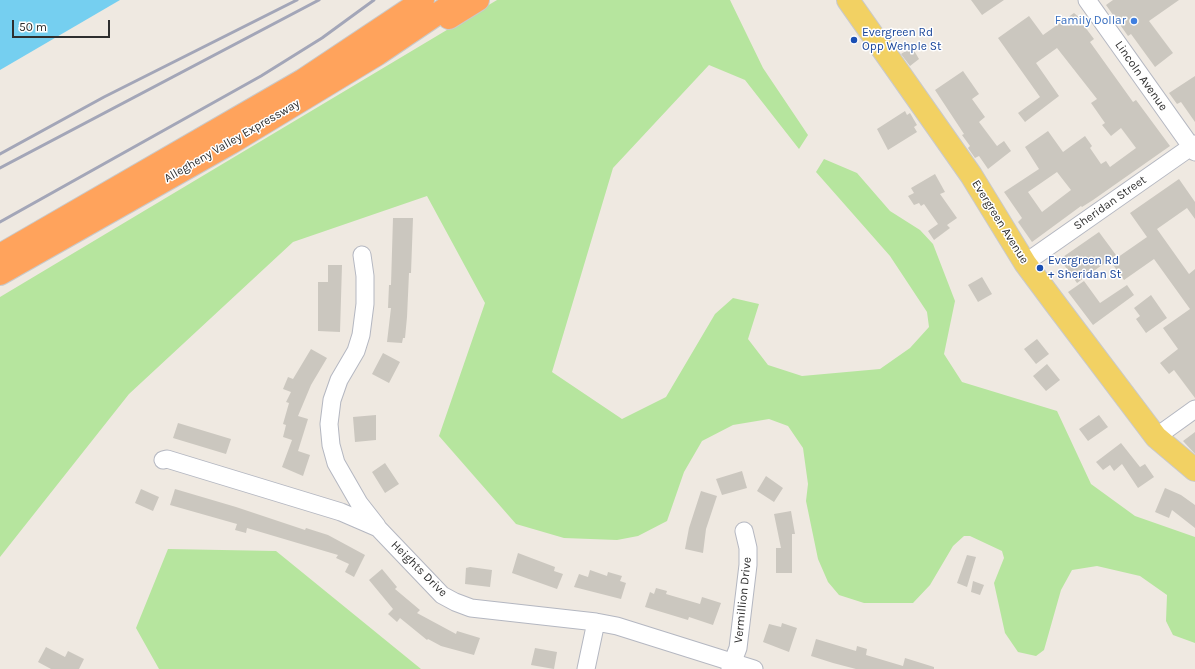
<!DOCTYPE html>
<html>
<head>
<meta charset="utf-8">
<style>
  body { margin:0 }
  #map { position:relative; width:1195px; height:669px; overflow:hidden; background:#efe9e1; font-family:Karla,sans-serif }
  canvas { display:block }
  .scale { position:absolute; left:12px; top:20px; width:98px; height:18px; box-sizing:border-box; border:2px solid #2e2e2e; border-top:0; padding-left:5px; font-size:12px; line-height:14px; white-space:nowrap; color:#2e2e2e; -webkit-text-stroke:3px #fff; paint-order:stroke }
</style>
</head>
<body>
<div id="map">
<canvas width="1195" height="669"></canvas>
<div class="scale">50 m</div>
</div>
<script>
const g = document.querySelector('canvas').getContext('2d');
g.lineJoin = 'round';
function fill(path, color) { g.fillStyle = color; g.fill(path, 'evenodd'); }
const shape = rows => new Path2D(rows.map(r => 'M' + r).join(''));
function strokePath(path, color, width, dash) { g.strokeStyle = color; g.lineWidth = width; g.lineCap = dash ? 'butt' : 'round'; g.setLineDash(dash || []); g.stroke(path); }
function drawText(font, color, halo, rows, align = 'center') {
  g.font = font + ' Karla,sans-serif'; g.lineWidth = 3; g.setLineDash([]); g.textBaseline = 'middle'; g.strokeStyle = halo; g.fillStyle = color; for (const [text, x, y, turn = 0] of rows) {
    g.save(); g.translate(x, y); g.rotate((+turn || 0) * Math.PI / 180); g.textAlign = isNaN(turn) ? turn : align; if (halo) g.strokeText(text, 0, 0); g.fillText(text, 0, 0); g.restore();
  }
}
fill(shape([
  [497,0,730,0,763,68,808,135,799,149,745,80,709,65,613,168,552,372,622,419,666,397,715,314,733,298,759,304,748,339,768,365,802,376,880,369,910,348,929,327,927,312,890,256,816,172,824,159,857,173,890,211,920,230,933,244,955,301,944,354,962,382,1057,411,1091,484,1135,516,1195,537,1195,643,1173,635,1166,621,1167,595,1140,576,1097,566,1072,570,1061,590,1044,650,1036,656,1018,652,1005,633,994,583,1004,558,1002,551,970,536,964,536,953,546,930,585,913,603,864,603,839,595,828,582,818,559,806,501,808,484,803,448,788,426,769,419,733,425,702,441,684,472,667,521,638,536,617,540,564,538,516,524,439,436,485,303,427,196,293,242,129,394,0,557,0,297],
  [168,549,276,551,421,669,159,669,136,628]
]), '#b6e59e');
fill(shape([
  [0,0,120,0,0,70]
]), '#75cff0');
fill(shape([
  [971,0,1004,0,982,15],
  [1113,0,1179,0,1149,21,1173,53,1155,67,1131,34,1128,36,1106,5],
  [1074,13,1088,25,1085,27,1094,39,1090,42,1133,102,1136,100,1170,146,1093,200,1082,207,1081,206,1032,242,1018,222,1022,218,1004,192,1039,169,1025,147,1048,131,1063,152,1085,136,1092,146,1090,148,1101,164,1106,161,1110,167,1136,148,1121,128,1111,136,1102,125,1105,123,1091,103,1097,99,1057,48,1036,63,1059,96,1025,122,1018,113,1040,97,998,38,1029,16,1043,35],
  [1057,172,1071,190,1042,212,1028,192],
  [912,47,919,59,910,66,901,54],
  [963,71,979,94,972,99,985,117,979,122,997,146,1004,141,1011,151,988,169,979,156,975,158,968,148,970,146,962,135,964,134,935,90],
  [1195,76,1195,122,1181,102,1177,104,1169,93],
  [905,111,907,115,910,113,917,125,914,127,917,132,888,150,877,129],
  [935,174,945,192,940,194,957,218,947,225,950,228,934,240,928,231,938,224,924,204,921,206,919,203,914,205,908,196,914,193,911,188],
  [1179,179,1195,202,1195,219,1187,208,1157,229,1189,274,1195,269,1195,398,1174,370,1169,374,1160,363,1178,349,1163,328,1190,309,1154,259,1124,280,1111,262,1147,237,1130,213],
  [393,218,413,218,411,273,409,273,407,317,405,338,403,338,402,343,387,342,391,308,388,308,389,285,391,285],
  [1099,232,1116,255,1077,283,1060,259],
  [328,265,342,265,340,332,318,331,318,282,328,282],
  [982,277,992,294,978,302,968,285],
  [1084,281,1100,303,1127,285,1134,295,1093,325,1068,292],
  [1151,295,1167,318,1146,333,1136,319,1140,316,1134,308],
  [1037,339,1049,354,1036,364,1024,349],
  [311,349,327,358,311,385,298,416,308,419,298,451,310,455,303,476,282,467,292,440,283,437,286,425,283,424,289,403,286,402,291,392,283,389,288,377,293,379],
  [383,353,400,362,389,383,372,374],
  [1047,364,1060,380,1046,391,1033,376],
  [376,415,376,440,355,442,353,417],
  [1099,415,1108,427,1088,441,1079,429],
  [178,423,231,439,226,454,173,438],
  [1195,432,1195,454,1183,441],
  [1121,443,1140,467,1145,464,1154,477,1138,488,1122,464,1114,471,1110,465,1103,470,1096,462],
  [385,463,399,484,385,493,372,472],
  [742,471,747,488,722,495,716,479],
  [766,476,783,488,774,502,757,491],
  [1165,488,1181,495,1195,505,1195,528,1172,510,1169,518,1155,512],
  [141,489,159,497,153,511,135,503],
  [175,489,236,507,305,530,306,528,328,535,365,555,354,577,345,572,349,564,336,558,338,555,247,528,246,533,235,530,237,524,170,505],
  [701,491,717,496,706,529,703,553,685,549,689,528],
  [791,511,795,534,792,534,792,573,776,573,776,548,781,548,774,514],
  [518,553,555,567,554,571,563,574,557,589,512,573],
  [967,555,976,557,967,587,957,583],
  [470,567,492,570,490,587,465,584,466,568],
  [382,569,397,587,395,589,420,610,417,613,456,634,457,631,480,638,474,655,441,646,428,639,427,640,400,618,397,622,388,614,393,609,369,580],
  [590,570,607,576,608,572,622,576,620,581,626,583,621,599,574,587,579,574,588,577],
  [973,581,984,585,980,595,971,592],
  [656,588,667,591,666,594,700,604,702,597,721,603,713,625,689,617,688,620,645,607,650,592,654,594],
  [782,623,797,628,789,652,763,642,769,624,781,627],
  [816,639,856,651,857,646,867,649,866,655,903,666,905,658,934,667,934,669,856,669,833,663,811,656],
  [46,647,65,657,68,651,84,659,79,669,51,669,38,662],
  [535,648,557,652,554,669,531,665]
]), '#cbc7bf');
const minor = shape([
  [1087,0,1195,152],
  [362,255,365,276,365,304,361,335,356,351,339,380,332,400,329,424,331,445,336,463,359,503,377,526],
  [1025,263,1195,144],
  [1156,437,1195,409],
  [163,460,167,459,341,512,378,528,442,595,455,602,471,608,596,622,617,626,754,669],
  [586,669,596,622],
  [730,669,738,648,748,565,748,548,744,531]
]);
const major = shape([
  [848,0,971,175,1025,263,1054,302,1156,437,1195,470]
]);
const highway = shape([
  [449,18,478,0],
  [0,255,303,80,423,0],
  [0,274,231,143,378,54,458,0]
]);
strokePath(minor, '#b4b7c1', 19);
strokePath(major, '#c9c9c9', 24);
strokePath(highway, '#c9c9c9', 24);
strokePath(minor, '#fff', 17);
strokePath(major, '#f2d163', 22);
strokePath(highway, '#ffa35c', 22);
strokePath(shape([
  [0,154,104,97,297,0],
  [0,168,319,0],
  [0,222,261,76,322,38,374,0]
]), '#a3a6b8', 3);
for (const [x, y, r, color] of [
  [1134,21,4,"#3f7fe0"],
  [854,40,4,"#1a4fb4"],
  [1040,268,4,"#1a4fb4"]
]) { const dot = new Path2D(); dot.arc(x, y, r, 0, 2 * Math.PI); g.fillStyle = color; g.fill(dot); strokePath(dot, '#fff', 1.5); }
drawText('12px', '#366cbe', '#fff', [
  ["Family Dollar",1126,21]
], 'right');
drawText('12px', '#164399', '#fff', [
  ["Evergreen Rd",862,33],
  ["Opp Wehple St",862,47],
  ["Evergreen Rd",1048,261],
  ["+ Sheridan St",1048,275]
], 'left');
drawText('12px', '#2e2e2e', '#fff', [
  ["Lincoln Avenue",1141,76,55],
  ["Allegheny Valley Expressway",232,141,-30],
  ["Sheridan Street",1110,203,-35],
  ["Evergreen Avenue",1000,222,58],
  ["Heights Drive",419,569,45],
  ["Vermillion Drive",743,600,-84]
]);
</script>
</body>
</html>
